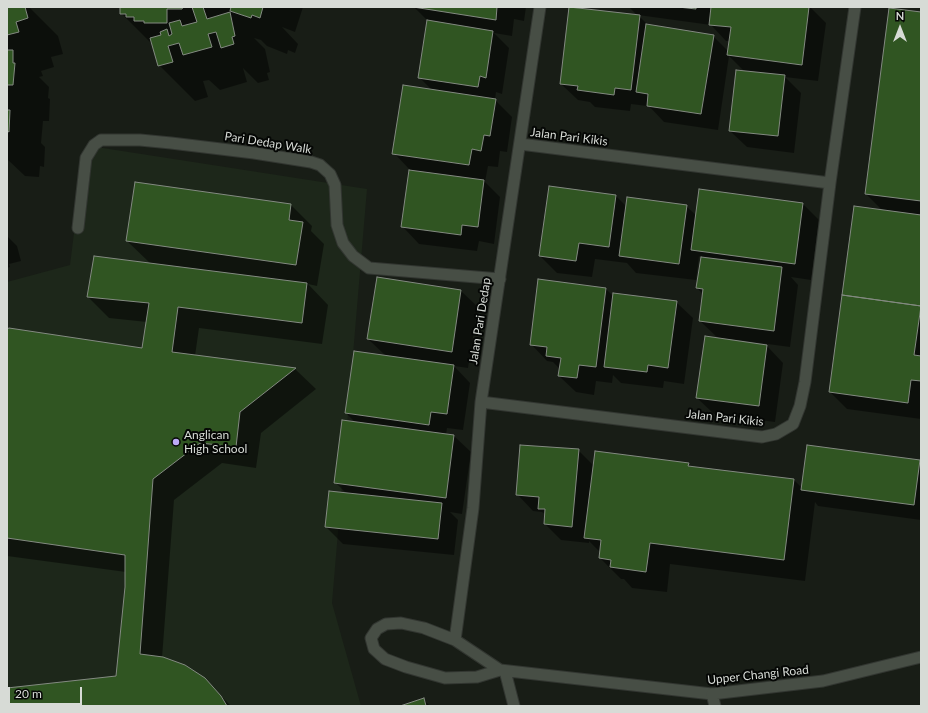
<!DOCTYPE html>
<html>
<head>
<meta charset="utf-8">
<style>
  body { margin:0 }
  #map { position:relative; width:928px; height:713px; overflow:hidden; background:#181d16; font-family:Lato,sans-serif }
  canvas { display:block }
  .frame { position:absolute; inset:0; border:8px solid #d7dbd6; pointer-events:none }
  .north { position:absolute; left:880px; top:8px; width:40px; height:40px; -webkit-text-stroke:3px #050705; paint-order:stroke; rotate:0deg; font-size:11px; font-weight:700; line-height:16px; text-align:center; color:#d7dbd6 }
  .north::after { content:''; display:block; margin:auto; width:14px; height:18px; background:#d7dbd6; clip-path:polygon(50% 0,100% 100%,50% 72%,0 100%) }
  .scale { position:absolute; left:8px; top:687px; width:74px; height:18px; box-sizing:border-box; border:2px solid #d7dbd6; border-top:0; padding-left:5px; font-size:12px; line-height:14px; white-space:nowrap; color:#d7dbd6; -webkit-text-stroke:3px #050705; paint-order:stroke }
</style>
</head>
<body>
<div id="map">
<canvas width="928" height="713"></canvas>
<div class="frame"></div>
<div class="north">N</div>
<div class="scale">20 m</div>
</div>
<script>
const g = document.querySelector('canvas').getContext('2d');
g.lineJoin = 'round';
function fill(path, color) { g.fillStyle = color; g.fill(path, 'evenodd'); }
const shape = rows => new Path2D(rows.map(r => 'M' + r).join(''));
function strokePath(path, color, width, dash) { g.strokeStyle = color; g.lineWidth = width; g.lineCap = dash ? 'butt' : 'round'; g.setLineDash(dash || []); g.stroke(path); }
function drawText(font, color, halo, rows, align = 'center') {
  g.font = font + ' Lato,sans-serif'; g.lineWidth = 4; g.setLineDash([]); g.textBaseline = 'middle'; g.strokeStyle = halo; g.fillStyle = color; for (const [text, x, y, turn = 0] of rows) {
    g.save(); g.translate(x, y); g.rotate((+turn || 0) * Math.PI / 180); g.textAlign = isNaN(turn) ? turn : align; if (halo) g.strokeText(text, 0, 0); g.fillText(text, 0, 0); g.restore();
  }
}
fill(shape([
  [90,146,367,189,332,603,361,706,7,706,7,282,70,265,78,201]
]), '#1d271a');
fill(shape([
  [7,7,29,7,58,36,63,54,51,57,54,67,41,71,43,76,39,77,49,87,48,98,50,99,49,121,43,121,41,143,45,147,44,167,40,166,39,177,25,176,7,159],
  [121,7,303,7,295,32,282,27,298,44,295,53,288,50,287,54,267,46,261,40,254,38,265,49,270,72,267,73,269,80,258,83,243,68,247,82,220,90,209,80,203,81,208,97,195,101,159,65,153,45,121,13],
  [414,7,526,7,524,21,514,19,512,36,494,33,509,48,502,94,496,92,495,100,512,117,507,152,500,151,498,167,488,166,485,182,500,197,494,244,479,241,477,251,419,244,403,227,410,170,394,153,433,91,419,77,428,21],
  [629,7,810,7,826,23,818,81,785,77,801,93,794,153,747,147,730,131,745,72,729,56,718,130,664,122,648,105,647,106,631,104,630,111,595,107,590,102,578,100,561,84,638,16],
  [638,15,711,25,726,41,730,41,728,51,713,36,649,26],
  [921,13,921,419,847,409,830,392,883,211,866,194],
  [616,196,626,206,686,206,697,216,803,204,819,220,811,280,791,277,798,285,790,347,730,339,729,341,767,346,783,363,775,422,714,414,697,398,719,339,700,321,703,294,697,288,702,259,699,256,696,280,636,273,627,263,595,259,592,277,557,273,540,256],
  [291,205,312,226,311,231,324,244,317,286,308,284,328,305,322,344,199,328,195,356,295,369,316,389,261,433,256,468,222,463,174,500,162,658,204,679,231,706,7,706,7,689,117,677,126,572,7,556,7,330,143,349,147,322,109,318,88,297,151,264,127,241],
  [7,236,17,246,21,261,9,264,10,267,7,268],
  [378,278,461,291,478,307,468,368,454,366,470,383,463,430,447,428,446,435,454,436,471,452,462,514,450,512,458,520,454,555,343,544,326,527,347,494,335,482,356,423,346,413,386,356,368,339],
  [606,289,614,297,676,302,693,318,684,384,664,381,663,388,621,383,613,375,612,383,596,381,594,395,576,392,559,376,560,369,553,362,547,361,531,344],
  [578,450,594,466,688,464,691,467,794,480,802,488,920,461,921,462,921,520,818,506,815,502,805,581,670,564,667,592,632,588,624,579,621,579,600,558,601,553,589,541,589,543,561,540,545,524,546,515,542,512,533,511,517,494],
  [423,699,430,706,403,706]
]), '#0007');
const building = shape([
  [7,7,25,7,28,18,16,22,19,32,7,35,7,7],
  [120,7,183,7,182,9,167,9,167,23,144,23,144,21,134,21,134,17,126,17,126,14,120,14,120,7],
  [192,7,203,7,207,19,230,12,235,36,232,37,234,44,221,48,216,32,208,34,212,47,183,55,179,43,168,46,173,62,158,66,150,38,161,35,160,32,167,29,169,36,172,34,169,23,180,20,182,26,197,22,192,7],
  [231,7,263,7,260,18,252,15,251,18,230,11,231,7],
  [413,7,497,7,496,20,413,7],
  [569,7,640,15,631,90,615,88,614,95,577,90,578,86,560,84,569,7],
  [678,7,696,7,696,9,678,7],
  [711,7,809,7,802,65,727,55,731,27,709,25,711,7],
  [889,8,921,12,921,201,865,194,889,8],
  [427,20,493,31,486,78,480,76,478,87,418,78,427,20],
  [646,24,714,35,701,114,647,106,648,94,636,92,646,24],
  [7,50,13,50,13,63,15,63,13,85,7,85,7,88,7,50],
  [736,70,785,75,778,136,729,131,736,70],
  [403,85,496,99,490,136,484,135,481,151,472,149,469,165,392,154,403,85],
  [7,110,10,110,9,132,7,131,7,110],
  [409,170,484,180,478,227,462,225,461,235,401,227,409,170],
  [135,182,291,204,289,220,303,222,296,265,126,241,135,182],
  [549,186,616,195,609,247,579,243,576,261,539,256,549,186],
  [699,189,803,203,795,264,691,250,699,189],
  [627,197,687,205,679,264,619,256,627,197],
  [854,206,921,215,921,306,842,295,854,206],
  [94,256,307,283,302,323,178,307,172,352,296,368,240,412,236,447,200,443,153,479,140,654,163,657,185,665,205,678,221,696,227,706,7,706,7,688,116,676,125,587,125,555,7,538,7,329,9,328,142,348,149,303,87,297,94,256],
  [701,257,782,267,774,331,699,321,703,289,696,288,701,257],
  [377,277,461,290,452,352,367,339,377,277],
  [538,279,606,288,596,367,579,365,577,378,558,376,561,358,546,356,547,347,530,345,538,279],
  [613,293,677,301,668,368,648,365,647,372,604,367,613,293],
  [842,295,921,306,914,355,921,356,921,381,911,380,908,403,829,392,842,295],
  [705,336,767,345,759,406,696,398,705,336],
  [354,351,454,365,447,414,431,412,429,425,345,413,354,351],
  [342,420,454,435,446,498,334,483,342,420],
  [520,445,579,449,572,527,544,524,545,509,538,509,539,497,516,495,520,445],
  [807,445,920,460,914,505,801,490,807,445],
  [595,451,689,463,688,466,794,479,784,560,650,543,646,572,610,567,611,560,599,558,601,540,584,538,595,451],
  [329,491,442,503,438,539,325,527,329,491],
  [424,698,426,706,400,706,424,698]
]);
fill(building, '#305522');
strokePath(building, '#838a81', 1);
const minor = shape([
  [520,144,830,183],
  [78,228,86,158,94,145,101,140,140,140,171,143,254,153,311,162,320,165,330,174,335,185,337,225,343,243,353,256,369,268,500,279],
  [481,402,762,437,776,434,793,424,800,406,805,382,830,183,855,7],
  [455,640,473,508,481,402,540,7],
  [500,670,477,677,445,678,406,667,385,659,374,649,371,638,377,629,386,624,401,623,424,628,455,640,500,670,712,694],
  [505,671,514,706]
]);
const tertiary = shape([
  [715,706,712,694,823,681,921,657]
]);
strokePath(minor, '#323631', 13);
strokePath(tertiary, '#323631', 13);
strokePath(minor, '#474e45', 11);
strokePath(tertiary, '#474e45', 11);
for (const [x, y, r, color] of [
  [176,442,4,"#bcaaf6"]
]) { const dot = new Path2D(); dot.arc(x, y, r, 0, 2 * Math.PI); g.fillStyle = color; g.fill(dot); strokePath(dot, '#050705', 1.5); }
drawText('12px', '#d7dbd6', '#050705', [
  ["Jalan Pari Kikis",569,137,7],
  ["Pari Dedap Walk",268,143,9],
  ["Jalan Pari Dedap",480,321,-81],
  ["Jalan Pari Kikis",725,418,6],
  ["Upper Changi Road",758,675,-6]
]);
drawText('12px', '#d7dbd6', '#050705', [
  ["Anglican",184,435],
  ["High School",184,449]
], 'left');
</script>
</body>
</html>
